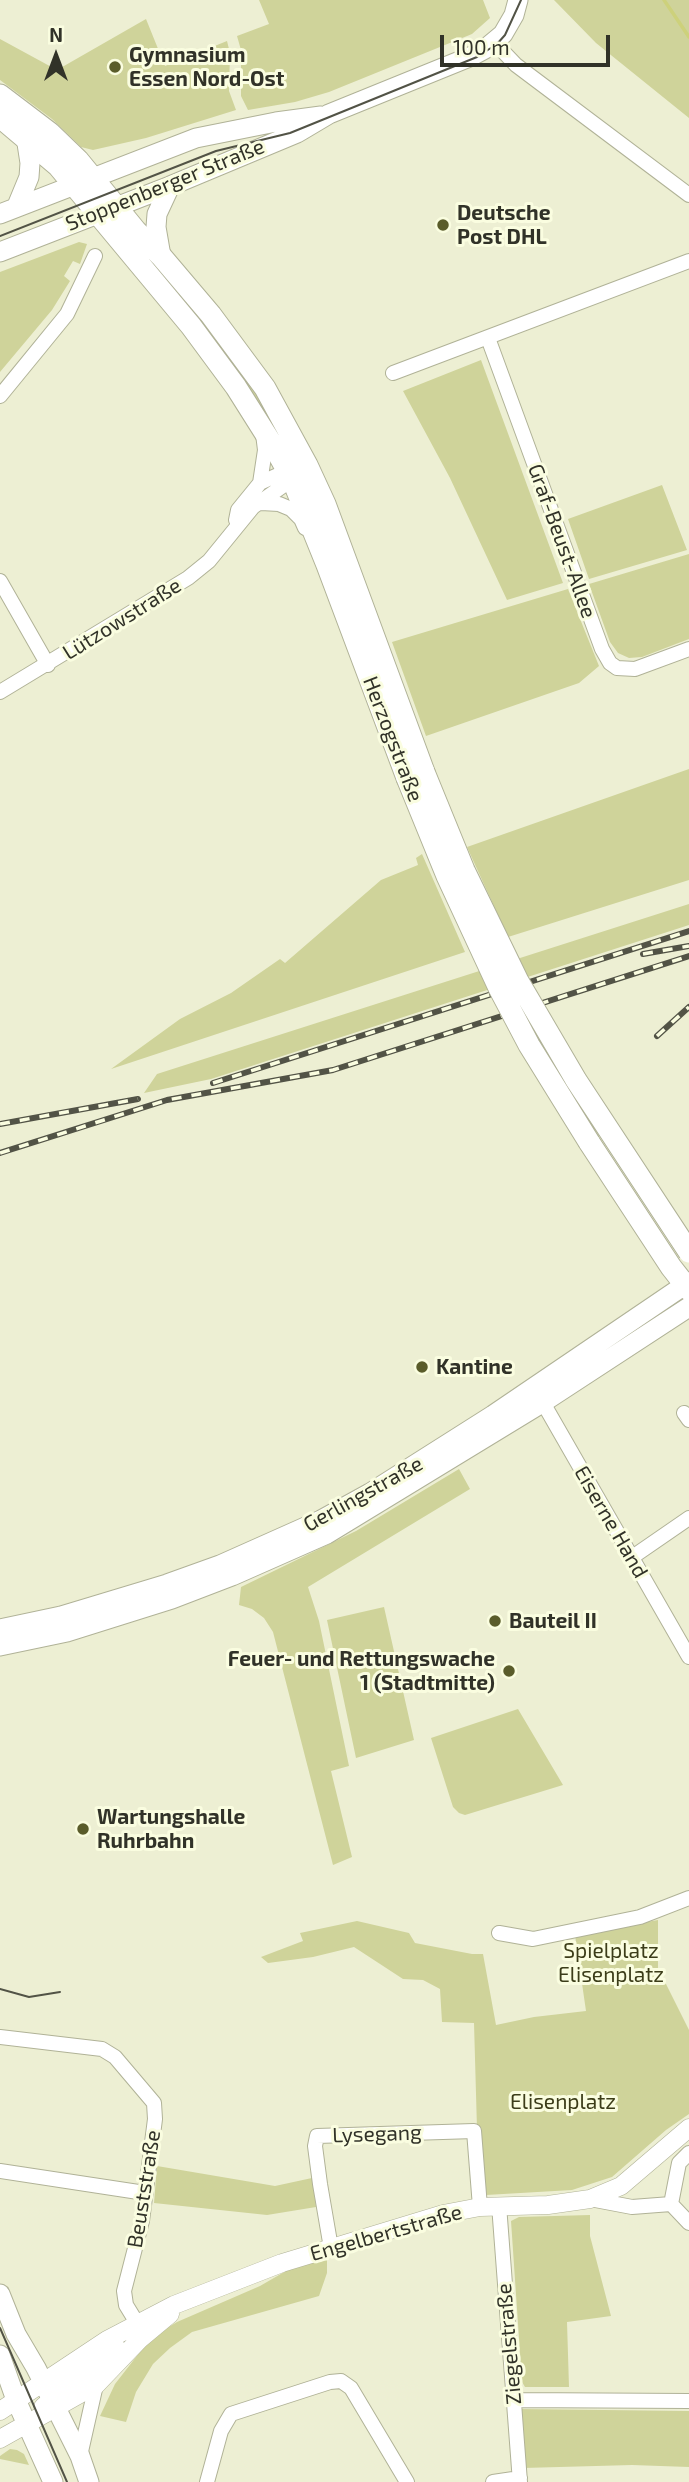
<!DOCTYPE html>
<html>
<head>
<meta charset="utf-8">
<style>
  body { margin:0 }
  #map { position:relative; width:689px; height:2482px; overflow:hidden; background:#edefd3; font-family:"Exo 2",sans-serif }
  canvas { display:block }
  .north { position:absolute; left:21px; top:21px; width:70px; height:70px; -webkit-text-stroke:5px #fafde0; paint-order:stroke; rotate:0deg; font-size:19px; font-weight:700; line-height:28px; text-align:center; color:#313228 }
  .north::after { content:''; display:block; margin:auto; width:24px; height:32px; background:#313228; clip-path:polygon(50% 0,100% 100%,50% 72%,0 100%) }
  .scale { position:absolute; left:440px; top:35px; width:170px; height:32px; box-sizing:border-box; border:4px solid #313228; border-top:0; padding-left:9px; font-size:21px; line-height:24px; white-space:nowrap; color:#313228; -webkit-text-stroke:5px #fafde0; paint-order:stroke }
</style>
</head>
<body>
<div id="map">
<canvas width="689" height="2482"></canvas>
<div class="north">N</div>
<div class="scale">100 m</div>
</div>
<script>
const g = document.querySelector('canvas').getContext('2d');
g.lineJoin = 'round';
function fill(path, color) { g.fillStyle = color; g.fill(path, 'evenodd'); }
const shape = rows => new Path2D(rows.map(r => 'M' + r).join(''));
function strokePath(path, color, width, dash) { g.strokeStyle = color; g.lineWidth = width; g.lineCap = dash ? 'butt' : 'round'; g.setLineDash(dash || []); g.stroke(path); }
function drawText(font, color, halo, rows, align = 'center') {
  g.font = font + ' "Exo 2",sans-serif'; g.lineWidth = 6; g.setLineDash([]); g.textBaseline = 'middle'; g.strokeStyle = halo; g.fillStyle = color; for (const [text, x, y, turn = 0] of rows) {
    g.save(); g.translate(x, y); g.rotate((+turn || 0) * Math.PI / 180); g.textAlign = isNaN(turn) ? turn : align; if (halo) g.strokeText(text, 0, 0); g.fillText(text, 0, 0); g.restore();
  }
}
fill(shape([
  [259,0,483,0,490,18,472,34,329,92,295,102,248,110,241,96,241,50,237,36,269,24],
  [554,0,689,0,689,118,596,43],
  [146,19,165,66,227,41,230,53,229,91,236,110,146,138,93,150,81,147,52,119,0,80,0,39,57,70],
  [125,232,221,344,270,410,288,457],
  [79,242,87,244,80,264,73,261,64,276,70,281,52,310,0,372,0,272],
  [481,360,563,583,507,600,450,478,403,391],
  [662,485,687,550,589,579,568,519],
  [689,554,689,639,642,657,629,658,618,653,610,642,589,584],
  [568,589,599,666,579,683,426,736,392,642],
  [689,769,689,880,508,937,467,847],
  [422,854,465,952,111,1069,180,1019,231,993,280,959,285,963,381,880,418,865,416,858],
  [689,904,689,925,211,1079,144,1093,157,1074],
  [459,1469,470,1489,308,1587,319,1621,349,1766,331,1771,352,1857,333,1865,273,1632,264,1618,252,1609,239,1605,241,1587,356,1531],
  [384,1607,414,1740,356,1758,327,1620],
  [518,1709,563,1785,465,1815,459,1813,453,1807,431,1738],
  [658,1920,658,1968,689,2030,689,2114,666,2130,612,2177,572,2190,486,2195,477,2129,474,2023,442,2022,440,1989,423,1980,403,1979,354,1947,313,1957,268,1963,261,1957,303,1941,300,1933,357,1921,409,1933,415,1943,472,1954,483,1954,496,2025,534,2017,586,2011,575,1935],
  [157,2166,275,2186,312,2178,316,2207,267,2215,154,2203],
  [590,2215,590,2236,611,2316,567,2322,569,2387,525,2387,522,2382,511,2221,519,2217],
  [327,2258,327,2273,319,2296,192,2332,170,2348,153,2364,136,2392,126,2422,100,2416,115,2384,143,2348,162,2331,177,2322,260,2286,286,2271],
  [519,2409,689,2411,689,2467,632,2465,523,2468],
  [10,2449,17,2450,24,2454,29,2465,0,2459,0,2456]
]), '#cfd39a');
strokePath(shape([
  [664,0,689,37]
]), '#cdd17b', 3.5);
const minor = shape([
  [494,42,516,65,689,195],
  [488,338,602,649,610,663,617,668,635,669,689,649],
  [393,373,689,261],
  [0,396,67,314,95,256],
  [260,483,265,450,263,434],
  [261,503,279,504,291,509,301,519,305,528],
  [236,520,238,510,260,483,293,468],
  [0,581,48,665],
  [0,692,188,578,209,561,253,507,297,476],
  [538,1394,689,1657],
  [684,1413,689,1420],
  [631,1558,689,1518],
  [499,1933,533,1939,640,1917,689,1898],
  [0,2037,102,2049,115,2057,154,2103,155,2119,142,2221,124,2291,126,2305,137,2323],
  [0,2171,145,2193],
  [590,2199,632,2207,671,2204],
  [671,2204,679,2163,689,2153],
  [671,2204,689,2223],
  [499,2205,520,2482],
  [331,2248,320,2184,315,2146,317,2136,474,2131,480,2207],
  [514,2400,689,2401],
  [80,2456,96,2385],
  [207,2482,221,2431,231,2414,330,2382,341,2381,351,2388,407,2482],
  [493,2482,520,2478]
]);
const tertiary = shape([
  [43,2407,115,2345],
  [0,2411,107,2340,174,2305,282,2263,443,2214,480,2207,548,2205,590,2199,621,2186,689,2128],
  [0,2439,96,2385,140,2339,170,2314]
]);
const secondary = shape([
  [17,206,29,177,30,163,26,137],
  [0,214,196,138,276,122,321,116],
  [0,252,170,186,297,133,329,114,472,56,485,49,503,34,514,15,518,0],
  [161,256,156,227,157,214,170,186],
  [0,1629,61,1616,167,1584,220,1565,321,1520,370,1493,493,1415,689,1282],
  [0,1646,67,1632,172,1599,232,1576,327,1534,542,1403,689,1307],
  [0,2294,16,2334,36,2368,80,2456,89,2482],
  [0,2355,16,2400,53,2482]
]);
const primary = shape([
  [0,95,50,133,78,160,136,231,161,256,211,315,265,388,307,465,325,504,424,772],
  [0,117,58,166,191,326,236,387,277,452,293,481,327,565,407,778],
  [589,1142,671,1267,689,1290]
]);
strokePath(minor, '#b0b297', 16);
strokePath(tertiary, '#b0b297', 19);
strokePath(secondary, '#b0b297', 21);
strokePath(primary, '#b0b297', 23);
strokePath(minor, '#fff', 14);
strokePath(tertiary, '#fff', 18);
strokePath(secondary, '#fff', 19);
strokePath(primary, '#fff', 21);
strokePath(shape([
  [0,236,216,151,290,133,477,57,497,44,505,35,521,0],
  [0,1989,29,1997,60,1992],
  [0,2328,67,2482]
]), '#525346', 2);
const rail = shape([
  [643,954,689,946],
  [657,1036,689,1007],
  [213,1083,689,931],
  [0,1124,138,1099],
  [0,1153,167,1100,333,1070,689,956]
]);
strokePath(rail, '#525346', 6);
strokePath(rail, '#fafde0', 3.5, [10]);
const primaryBridge = shape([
  [424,772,464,870,518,981,576,1080,689,1252],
  [407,778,447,876,499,988,529,1045,589,1142]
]);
strokePath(primaryBridge, '#b0b297', 23, []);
strokePath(primaryBridge, '#fff', 21);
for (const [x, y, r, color] of [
  [115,67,7,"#5a5c2a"],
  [443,225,7,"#5a5c2a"],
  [422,1367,7,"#5a5c2a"],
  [495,1621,7,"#5a5c2a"],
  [509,1671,7,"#5a5c2a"],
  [83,1829,7,"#5a5c2a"]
]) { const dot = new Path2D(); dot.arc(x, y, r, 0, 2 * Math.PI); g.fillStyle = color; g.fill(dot); strokePath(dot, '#fafde0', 2.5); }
drawText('bold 21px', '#313228', '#fafde0', [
  ["Gymnasium",129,55],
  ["Essen Nord-Ost",129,79],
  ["Deutsche",457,213],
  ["Post DHL",457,237],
  ["Kantine",436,1367],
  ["Bauteil II",509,1621],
  ["Feuer- und Rettungswache",495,1659,"right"],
  ["1 (Stadtmitte)",495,1683,"right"],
  ["Wartungshalle",97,1817],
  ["Ruhrbahn",97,1841]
], 'left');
drawText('21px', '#313228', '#fafde0', [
  ["Stoppenberger Straße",165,185,-22],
  ["Graf-Beust-Allee",562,541,70],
  ["Lützowstraße",122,619,-32],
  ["Herzogstraße",393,739,69],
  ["Gerlingstraße",363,1494,-29],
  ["Eiserne Hand",611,1522,60],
  ["Lysegang",377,2134,-2],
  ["Beuststraße",144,2189,-81],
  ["Engelbertstraße",386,2233,-16],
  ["Ziegelstraße",509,2344,-95]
]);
drawText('21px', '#3c3d19', '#fafde0', [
  ["Spielplatz",611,1951],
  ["Elisenplatz",611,1975],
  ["Elisenplatz",563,2102]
]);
</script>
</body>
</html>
